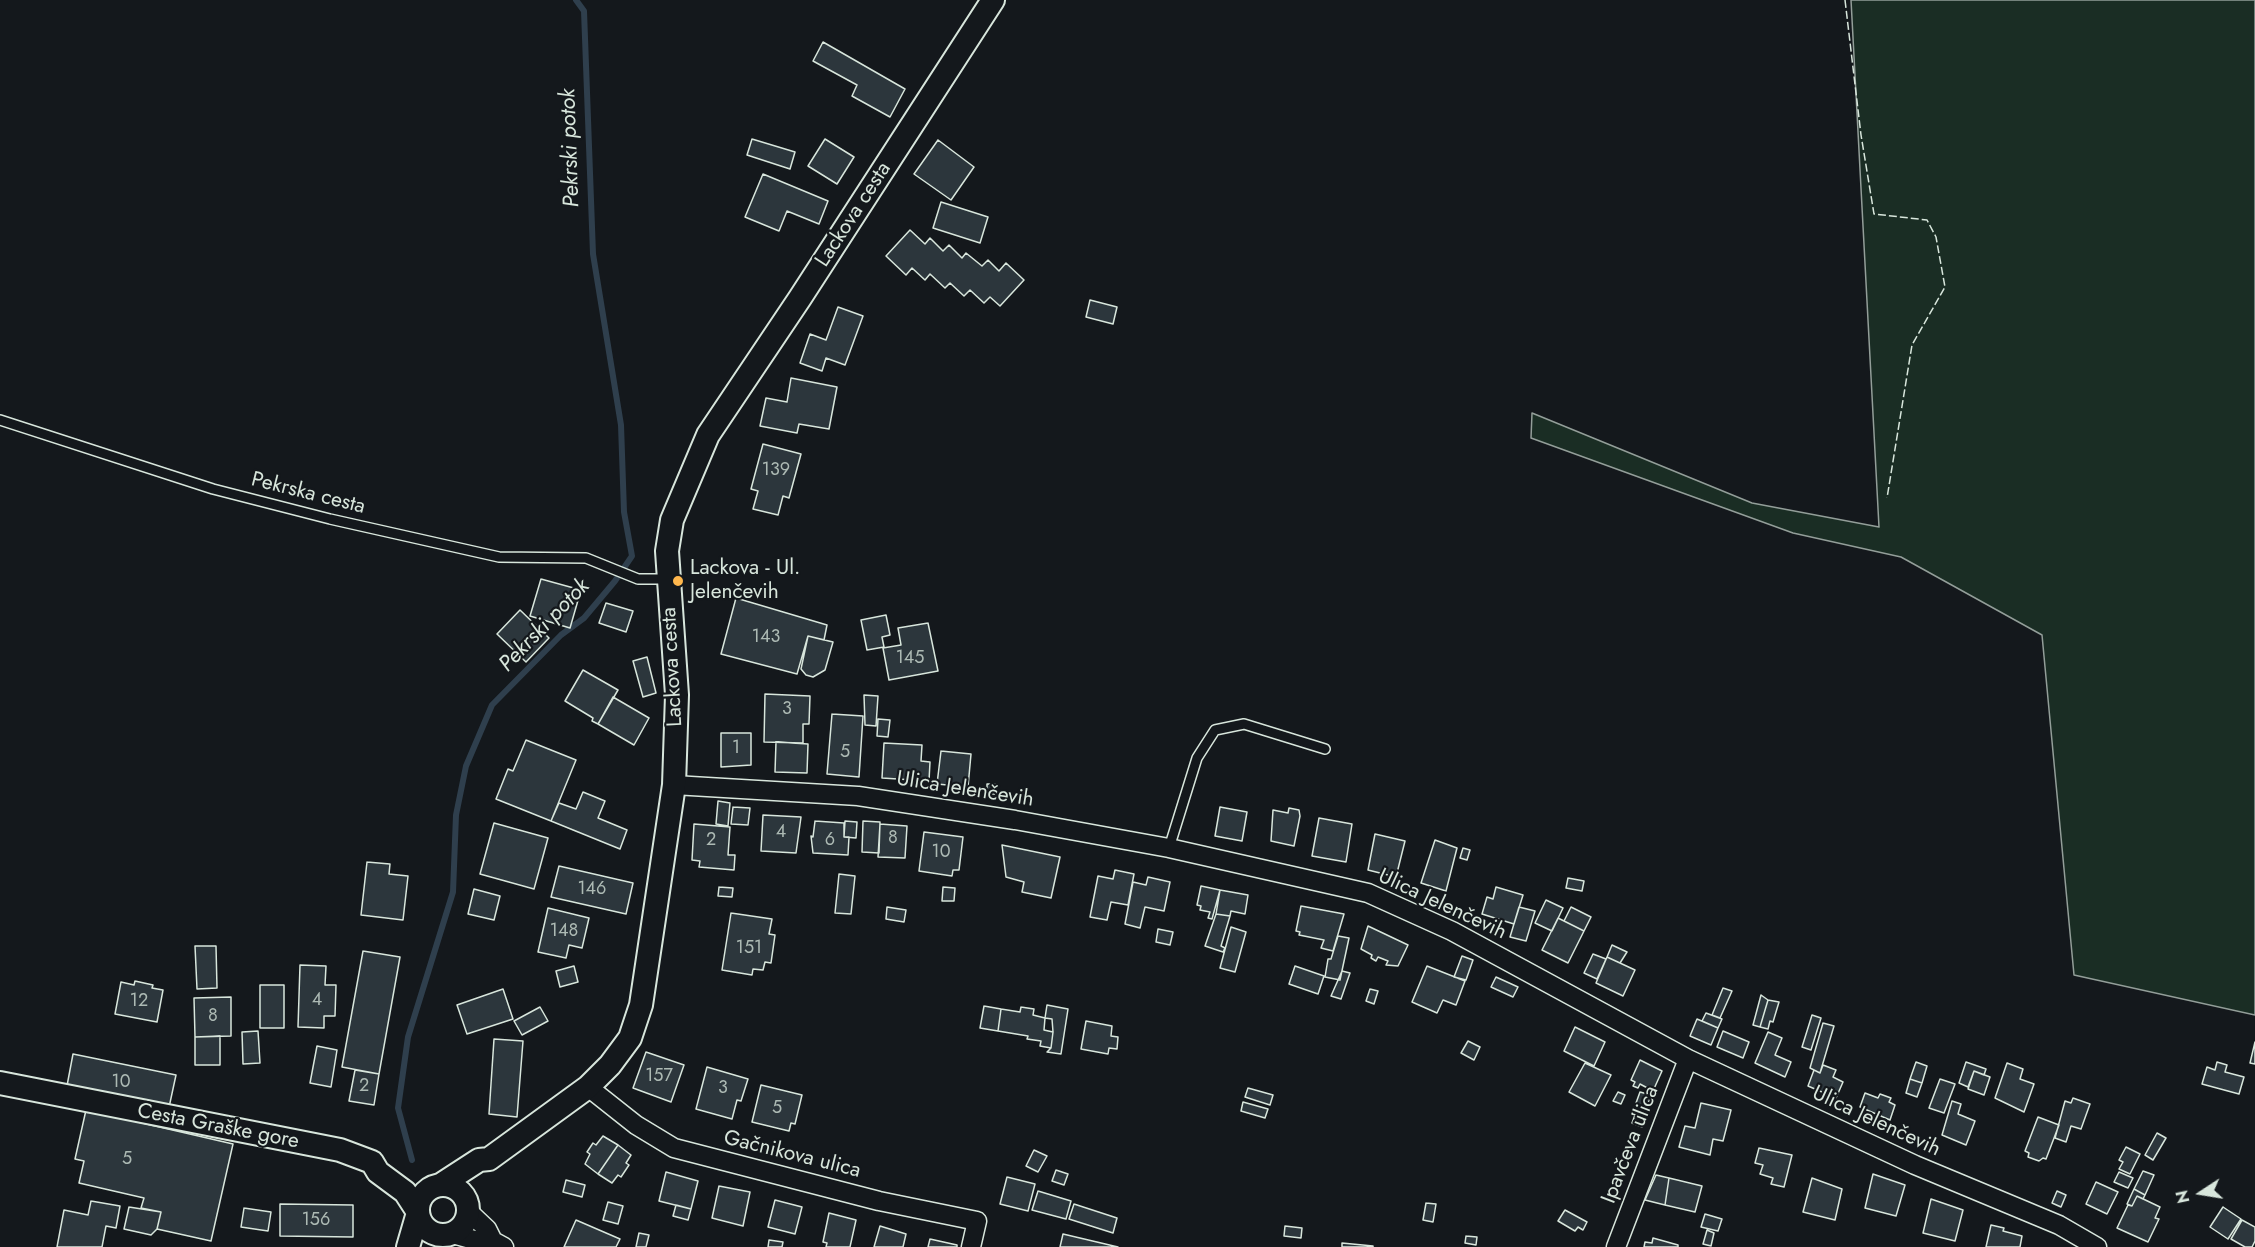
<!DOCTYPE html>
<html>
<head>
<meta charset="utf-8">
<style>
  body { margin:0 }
  #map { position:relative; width:2255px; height:1247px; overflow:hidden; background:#14181c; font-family:Jost,sans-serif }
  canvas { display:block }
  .north { position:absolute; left:2171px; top:1163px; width:60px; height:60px; -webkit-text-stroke:4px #14181c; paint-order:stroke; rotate:258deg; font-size:16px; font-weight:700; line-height:24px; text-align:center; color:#d8e6dc }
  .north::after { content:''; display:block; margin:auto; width:21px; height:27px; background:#d8e6dc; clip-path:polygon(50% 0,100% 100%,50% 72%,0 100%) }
</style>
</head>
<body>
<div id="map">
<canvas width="2255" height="1247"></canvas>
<div class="north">N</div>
</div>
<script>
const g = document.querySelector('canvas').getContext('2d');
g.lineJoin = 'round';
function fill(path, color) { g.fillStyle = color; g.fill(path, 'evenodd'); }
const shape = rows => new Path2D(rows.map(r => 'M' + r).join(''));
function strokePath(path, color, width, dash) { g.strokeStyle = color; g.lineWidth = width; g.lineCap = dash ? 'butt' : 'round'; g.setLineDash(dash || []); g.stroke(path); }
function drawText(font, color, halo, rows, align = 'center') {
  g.font = font + ' Jost,sans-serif'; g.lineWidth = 4.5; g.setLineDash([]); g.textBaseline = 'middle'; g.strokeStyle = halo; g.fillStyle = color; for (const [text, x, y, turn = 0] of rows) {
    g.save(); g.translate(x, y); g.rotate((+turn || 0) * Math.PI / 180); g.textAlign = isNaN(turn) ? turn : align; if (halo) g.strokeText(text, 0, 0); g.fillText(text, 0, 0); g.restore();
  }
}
const green = shape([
  [1851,0,2255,0,2255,1015,2074,975,2042,635,1901,557,1793,533,1531,438,1532,413,1752,503,1879,527,1851,0]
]);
fill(green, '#1a2d24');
strokePath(green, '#939e99', 1.5);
strokePath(shape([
  [412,1160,398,1108,408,1037,453,892,456,815,466,766,492,705,561,635,584,618,615,581,632,556,624,512,621,425,593,254,584,11,576,0]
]), '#2f3f4d', 6);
const building = shape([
  [823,42,905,89,890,117,852,96,857,85,813,61,823,42],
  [752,139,795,152,790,169,747,155,752,139],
  [825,139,854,157,837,184,808,166,825,139],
  [938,140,974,167,951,200,914,174,938,140],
  [763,174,828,201,819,224,787,211,779,231,745,217,763,174],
  [941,202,988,217,980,243,933,228,941,202],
  [910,230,925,244,930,238,943,251,949,245,962,258,966,253,982,266,988,260,999,271,1006,263,1024,280,1000,306,990,297,984,303,970,290,964,296,950,283,945,288,930,274,925,280,912,268,906,275,886,256,910,230],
  [1090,300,1117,307,1113,324,1086,317,1090,300],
  [838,307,863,316,845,365,826,358,822,371,800,363,810,334,826,340,838,307],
  [791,378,837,387,829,429,799,424,797,433,760,426,766,398,787,402,791,378],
  [763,444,801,454,789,498,783,496,778,515,753,509,758,491,751,489,763,444],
  [541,579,581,590,570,628,530,616,541,579],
  [736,598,827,625,824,640,808,636,797,674,721,654,736,598],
  [606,603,633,611,626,632,599,623,606,603],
  [520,610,549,638,526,662,497,634,520,610],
  [886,615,890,635,882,637,884,647,867,650,861,620,886,615],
  [928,623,938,671,889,680,883,648,901,645,898,628,928,623],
  [808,636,833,642,825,670,813,677,806,675,801,669,808,636],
  [647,657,656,693,643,697,633,661,647,657],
  [583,670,618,690,598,724,592,721,593,718,565,701,583,670],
  [765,694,810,696,809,724,803,724,803,743,764,742,765,694],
  [864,695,878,696,876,726,865,725,864,695],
  [613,697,649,718,634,745,598,724,613,697],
  [832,714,863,716,859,777,827,774,832,714],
  [878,719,890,720,888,737,877,736,878,719],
  [721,733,751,733,751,765,721,767,721,733],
  [526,740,576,760,551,821,496,799,508,769,513,771,526,740],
  [776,742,808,744,807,773,775,772,776,742],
  [884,743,922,745,921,761,930,762,929,781,882,778,884,743],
  [941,751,971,754,968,787,937,784,941,751],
  [987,784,995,784,995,794,987,794,987,784],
  [583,792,605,801,598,818,627,830,620,849,551,821,559,803,576,809,583,792],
  [718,801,730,803,728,826,716,824,718,801],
  [733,807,750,808,748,825,731,824,733,807],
  [1220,807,1247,812,1242,841,1215,836,1220,807],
  [1289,808,1299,810,1300,816,1294,846,1271,841,1273,810,1288,813,1289,808],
  [763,815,801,817,796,853,761,851,763,815],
  [1319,818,1352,824,1346,862,1312,856,1319,818],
  [815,821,844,823,844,837,849,837,848,855,813,853,811,836,813,837,815,821],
  [845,821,857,822,856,838,844,837,845,821],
  [863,821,880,822,879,853,862,852,863,821],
  [494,823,548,838,534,889,480,874,494,823],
  [694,824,730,827,728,855,735,855,734,870,699,867,700,861,692,860,694,824],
  [880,824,907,826,905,858,878,857,880,824],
  [924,832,963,837,959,870,953,870,952,876,919,871,924,832],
  [1375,834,1405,841,1396,877,1368,870,1375,834],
  [1435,840,1457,848,1446,891,1421,883,1435,840],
  [1002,845,1060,857,1051,898,1022,892,1024,882,1006,877,1002,845],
  [1463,848,1470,850,1467,860,1460,858,1463,848],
  [367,862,390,864,389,874,408,876,403,920,361,915,367,862],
  [559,866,633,883,626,914,551,897,559,866],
  [1115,870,1134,874,1128,905,1111,902,1107,920,1090,917,1098,876,1113,879,1115,870],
  [839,874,855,876,851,914,835,913,839,874],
  [1148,877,1170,882,1164,911,1145,907,1140,928,1125,924,1133,882,1146,885,1148,877],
  [1568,878,1584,881,1582,891,1566,888,1568,878],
  [1201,886,1220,890,1212,919,1208,918,1210,912,1200,910,1201,906,1197,905,1201,886],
  [719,887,733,888,732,897,718,896,719,887],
  [943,887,955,888,954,901,942,901,943,887],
  [1496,887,1523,895,1514,924,1482,914,1487,897,1493,899,1496,887],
  [474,889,500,896,494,920,468,914,474,889],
  [1220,890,1248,895,1245,914,1231,911,1230,916,1216,914,1220,890],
  [1546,900,1563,908,1552,931,1535,923,1546,900],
  [1301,906,1344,914,1333,951,1321,948,1324,940,1299,935,1300,932,1296,931,1301,906],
  [887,907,906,910,904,922,886,919,887,907],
  [1519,907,1535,911,1526,941,1510,937,1519,907],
  [1571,907,1591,917,1584,931,1564,921,1571,907],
  [548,908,589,918,582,948,569,945,566,958,538,952,548,908],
  [731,913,772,919,769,934,775,935,771,963,765,962,763,970,753,969,752,975,722,970,731,913],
  [1216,914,1230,916,1221,946,1225,948,1223,952,1205,946,1216,914],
  [1558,918,1584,931,1568,963,1542,950,1558,918],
  [1368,926,1408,945,1398,966,1386,965,1388,961,1378,957,1376,961,1371,958,1372,955,1361,949,1368,926],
  [1231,927,1246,932,1235,972,1220,968,1231,927],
  [1158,929,1173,932,1170,945,1156,942,1158,929],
  [1338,936,1349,938,1340,980,1325,977,1328,959,1331,959,1338,936],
  [1612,945,1627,952,1620,963,1607,957,1612,945],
  [195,946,216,946,217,988,197,989,195,946],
  [363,951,400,957,379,1074,342,1067,363,951],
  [1593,954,1606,959,1597,979,1584,973,1593,954],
  [1462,956,1473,960,1466,980,1454,977,1462,956],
  [1607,957,1635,970,1623,996,1596,983,1607,957],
  [300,965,326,966,325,985,336,985,335,1016,324,1016,324,1028,298,1027,300,965],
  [574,966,578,982,560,987,556,971,574,966],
  [1295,966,1324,976,1318,994,1289,984,1295,966],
  [1427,966,1465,981,1456,1005,1443,1000,1437,1013,1412,1002,1427,966],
  [1342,971,1350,973,1341,999,1331,996,1342,971],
  [1496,977,1518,987,1513,997,1491,987,1496,977],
  [135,981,153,985,152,988,163,990,157,1022,115,1014,121,982,134,985,135,981],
  [260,985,284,985,284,1028,260,1028,260,985],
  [1723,988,1732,991,1720,1018,1712,1015,1723,988],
  [503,989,513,1019,467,1034,457,1005,503,989],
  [1370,989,1378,991,1374,1004,1366,1001,1370,989],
  [1761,995,1768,1000,1760,1027,1753,1025,1761,995],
  [231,997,231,1036,195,1037,194,998,231,997],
  [1768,1000,1779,1002,1773,1022,1770,1021,1768,1029,1760,1027,1768,1000],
  [1047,1005,1068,1009,1061,1054,1047,1052,1051,1048,1053,1032,1052,1019,1045,1018,1047,1005],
  [984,1006,1001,1009,998,1031,980,1028,984,1006],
  [540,1007,548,1021,522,1035,514,1021,540,1007],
  [1021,1007,1034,1009,1033,1015,1045,1018,1044,1030,1053,1032,1051,1048,1040,1046,1041,1041,1027,1039,1028,1036,998,1031,1001,1009,1020,1012,1021,1007],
  [1706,1013,1722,1019,1718,1028,1702,1021,1706,1013],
  [1812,1015,1821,1018,1811,1050,1802,1047,1812,1015],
  [1697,1019,1718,1028,1711,1045,1690,1036,1697,1019],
  [1086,1021,1112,1026,1111,1036,1118,1037,1117,1049,1109,1048,1108,1054,1081,1049,1086,1021],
  [1823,1023,1834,1026,1820,1073,1810,1068,1823,1023],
  [1575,1027,1605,1042,1594,1066,1564,1051,1575,1027],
  [258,1031,260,1063,243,1064,242,1032,258,1031],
  [1723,1031,1749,1042,1743,1058,1717,1047,1723,1031],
  [1768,1032,1782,1038,1775,1055,1791,1062,1785,1077,1755,1063,1768,1032],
  [220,1036,220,1065,195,1065,195,1037,220,1036],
  [494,1039,523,1041,517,1117,489,1114,494,1039],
  [1468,1041,1480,1047,1474,1060,1461,1053,1468,1041],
  [2255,1042,2255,1064,2250,1063,2255,1042],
  [317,1046,337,1050,331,1087,310,1083,317,1046],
  [646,1052,684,1065,671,1102,633,1088,646,1052],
  [73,1054,176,1075,168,1112,66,1091,73,1054],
  [1640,1060,1662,1071,1653,1091,1640,1084,1638,1088,1633,1086,1635,1082,1631,1080,1640,1060],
  [1916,1062,1927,1066,1922,1083,1910,1079,1916,1062],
  [1966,1062,1986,1069,1984,1075,1974,1071,1968,1087,1959,1083,1966,1062],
  [2217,1062,2227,1065,2225,1072,2244,1077,2239,1094,2202,1084,2207,1067,2215,1070,2217,1062],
  [1585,1063,1611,1075,1595,1106,1569,1092,1585,1063],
  [2007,1063,2023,1069,2020,1079,2034,1084,2024,1112,1995,1098,2007,1063],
  [1823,1065,1836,1070,1833,1077,1843,1082,1836,1098,1808,1086,1814,1070,1820,1073,1823,1065],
  [707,1067,748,1079,741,1101,737,1100,732,1119,696,1109,707,1067],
  [355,1070,379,1074,374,1105,349,1101,355,1070],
  [1974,1071,1990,1077,1984,1095,1968,1089,1974,1071],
  [1910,1079,1922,1083,1917,1097,1906,1093,1910,1079],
  [1940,1079,1955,1084,1944,1113,1929,1108,1940,1079],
  [761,1085,802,1095,795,1124,791,1123,789,1131,752,1122,761,1085],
  [1248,1088,1273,1095,1270,1105,1245,1097,1248,1088],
  [1618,1092,1625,1095,1621,1104,1613,1101,1618,1092],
  [1640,1092,1651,1095,1644,1117,1632,1114,1640,1092],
  [1865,1093,1878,1098,1880,1094,1891,1098,1889,1102,1895,1105,1890,1120,1860,1107,1865,1093],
  [2073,1098,2090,1104,2081,1129,2071,1126,2066,1142,2055,1138,2065,1101,2071,1103,2073,1098],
  [1952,1101,1961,1104,1958,1114,1975,1121,1966,1145,1942,1135,1952,1101],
  [1243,1102,1268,1109,1265,1118,1241,1111,1243,1102],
  [1701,1103,1731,1110,1723,1141,1713,1139,1710,1155,1679,1147,1685,1126,1695,1128,1701,1103],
  [86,1110,233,1144,211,1241,157,1229,161,1212,141,1208,144,1198,79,1183,84,1161,75,1159,86,1110],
  [1635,1115,1645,1119,1642,1127,1632,1123,1635,1115],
  [2038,1117,2059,1125,2046,1159,2043,1158,2039,1161,2028,1157,2029,1153,2025,1151,2038,1117],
  [2157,1133,2166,1138,2153,1160,2145,1155,2157,1133],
  [603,1136,618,1145,598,1174,585,1164,590,1154,587,1152,593,1143,596,1145,603,1136],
  [618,1145,631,1155,626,1163,629,1165,621,1177,618,1175,612,1183,598,1174,618,1145],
  [2126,1147,2140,1154,2130,1174,2119,1169,2123,1162,2119,1160,2126,1147],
  [1759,1148,1792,1155,1784,1187,1771,1184,1773,1178,1760,1174,1763,1165,1755,1163,1759,1148],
  [1034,1150,1047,1156,1038,1172,1026,1166,1034,1150],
  [1056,1170,1068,1174,1064,1185,1052,1181,1056,1170],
  [2143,1171,2154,1175,2145,1195,2134,1189,2143,1171],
  [666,1172,698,1181,691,1209,659,1201,666,1172],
  [2119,1172,2133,1178,2128,1188,2114,1182,2119,1172],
  [1873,1174,1905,1185,1896,1216,1865,1208,1873,1174],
  [1656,1175,1669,1178,1665,1205,1645,1200,1656,1175],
  [1007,1177,1035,1184,1028,1211,1000,1204,1007,1177],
  [1669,1178,1702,1186,1695,1212,1665,1205,1669,1178],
  [1812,1178,1842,1189,1835,1220,1803,1212,1812,1178],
  [566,1180,585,1185,582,1197,563,1192,566,1180],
  [2096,1182,2118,1192,2107,1214,2086,1204,2096,1182],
  [719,1186,750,1192,743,1226,712,1218,719,1186],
  [2134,1189,2145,1195,2143,1199,2137,1196,2132,1206,2127,1204,2134,1189],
  [1038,1191,1071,1201,1066,1219,1032,1210,1038,1191],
  [2057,1191,2066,1195,2061,1207,2052,1203,2057,1191],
  [2137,1196,2160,1207,2155,1218,2159,1219,2148,1242,2117,1228,2128,1205,2132,1206,2137,1196],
  [1931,1199,1963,1210,1955,1241,1923,1233,1931,1199],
  [775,1200,802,1207,795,1234,768,1227,775,1200],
  [91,1201,120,1206,116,1228,106,1226,102,1247,57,1247,64,1210,88,1215,91,1201],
  [608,1202,623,1206,618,1224,603,1220,608,1202],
  [1426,1203,1436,1204,1433,1222,1423,1220,1426,1203],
  [280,1204,353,1205,353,1237,280,1236,280,1204],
  [1074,1204,1117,1218,1113,1233,1069,1219,1074,1204],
  [676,1205,691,1209,688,1220,673,1216,676,1205],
  [129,1207,161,1212,157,1229,151,1235,124,1229,129,1207],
  [2223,1207,2241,1219,2228,1239,2210,1227,2223,1207],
  [244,1208,271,1212,268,1231,241,1227,244,1208],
  [1565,1210,1587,1222,1583,1230,1578,1227,1575,1231,1558,1221,1565,1210],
  [829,1213,856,1220,850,1247,826,1247,827,1243,823,1242,829,1213],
  [1705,1214,1722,1219,1718,1231,1701,1227,1705,1214],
  [576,1220,620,1239,616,1247,564,1247,576,1220],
  [2242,1220,2255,1227,2255,1241,2252,1247,2245,1247,2231,1239,2242,1220],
  [1991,1225,2004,1228,2003,1231,2022,1236,2020,1247,1986,1247,1991,1225],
  [880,1226,906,1234,903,1247,874,1247,880,1226],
  [1285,1226,1302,1228,1301,1238,1284,1236,1285,1226],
  [1707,1230,1714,1233,1711,1246,1703,1244,1707,1230],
  [639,1233,649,1235,646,1247,636,1247,639,1233],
  [1063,1234,1118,1247,1060,1247,1063,1234],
  [1466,1236,1477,1237,1476,1245,1465,1243,1466,1236],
  [1653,1238,1678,1245,1678,1247,1644,1247,1645,1242,1652,1243,1653,1238],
  [930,1239,957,1245,957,1247,928,1247,930,1239],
  [769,1240,783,1242,782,1247,768,1247,769,1240],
  [1342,1243,1373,1246,1373,1247,1342,1247,1342,1243]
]);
fill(building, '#2c363c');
strokePath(building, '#d8e6dc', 1.5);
const service = shape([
  [0,420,213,489,330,519,499,557,586,558,638,579,668,579],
  [1169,848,1197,758,1215,730,1244,724,1325,749]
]);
const minor = shape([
  [674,785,858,796,1015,820,1169,848,1368,893,1452,931,1688,1059,1915,1165,2059,1225,2097,1247],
  [588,1087,636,1125,674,1148,879,1201,977,1221,971,1247],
  [468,1211,487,1229,493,1241],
  [453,1234,481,1242,493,1241,504,1247],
  [1616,1247,1688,1059]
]);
const tertiary = shape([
  [0,1083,340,1150,372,1162,378,1172,405,1192,416,1209],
  [442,1184,479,1160,489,1159,588,1087,610,1065,630,1038,641,1005,674,785,677,695,667,551,672,520,708,435,800,298,993,0],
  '418 1210a25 25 0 1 1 50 0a25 25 0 1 1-50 0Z',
  [408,1247,417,1216]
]);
strokePath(service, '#d8e6dc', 12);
strokePath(minor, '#d8e6dc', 21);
strokePath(tertiary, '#d8e6dc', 26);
strokePath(service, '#14181c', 9);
strokePath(minor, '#14181c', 18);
strokePath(tertiary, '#14181c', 22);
strokePath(shape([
  [1845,0,1861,135,1874,214,1927,220,1936,237,1945,287,1912,345,1887,498]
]), '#d8e6dc', 1.5, [8, 3]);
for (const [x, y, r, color] of [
  [678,581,6,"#ffb74d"]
]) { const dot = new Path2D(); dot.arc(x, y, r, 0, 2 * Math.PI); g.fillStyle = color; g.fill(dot); strokePath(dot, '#14181c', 2); }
drawText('18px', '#adbab4', null, [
  ["139",776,471],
  ["143",766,638],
  ["145",910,659],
  ["3",787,710],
  ["1",736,749],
  ["5",845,753],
  ["4",781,833],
  ["8",893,839],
  ["2",711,841],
  ["6",830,841],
  ["10",941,853],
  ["146",592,890],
  ["148",564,932],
  ["151",749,949],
  ["4",317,1001],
  ["12",139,1002],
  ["8",213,1017],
  ["157",659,1077],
  ["10",121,1083],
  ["2",364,1087],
  ["3",723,1089],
  ["5",777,1109],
  ["5",127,1160],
  ["156",316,1221]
]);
drawText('21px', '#d8e6dc', '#14181c', [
  ["Lackova cesta",854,215,-57],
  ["Pekrska cesta",308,494,14],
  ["Lackova cesta",673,667,-93],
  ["Ulica Jelenčevih",965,790,9],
  ["Ulica Jelenčevih",1442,905,25],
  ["Ulica Jelenčevih",1876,1122,25],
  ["Cesta Graške gore",218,1127,11],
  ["Ipavčeva ulica",1631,1145,-69],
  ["Gačnikova ulica",792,1155,14]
]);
drawText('21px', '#d8e6dc', '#14181c', [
  ["Lackova - Ul.",690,569],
  ["Jelenčevih",690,593]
], 'left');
drawText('italic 22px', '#d8e6dc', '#14181c', [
  ["Pekrski potok",571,148,-92],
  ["Pekrski potok",545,626,-46]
]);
</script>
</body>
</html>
